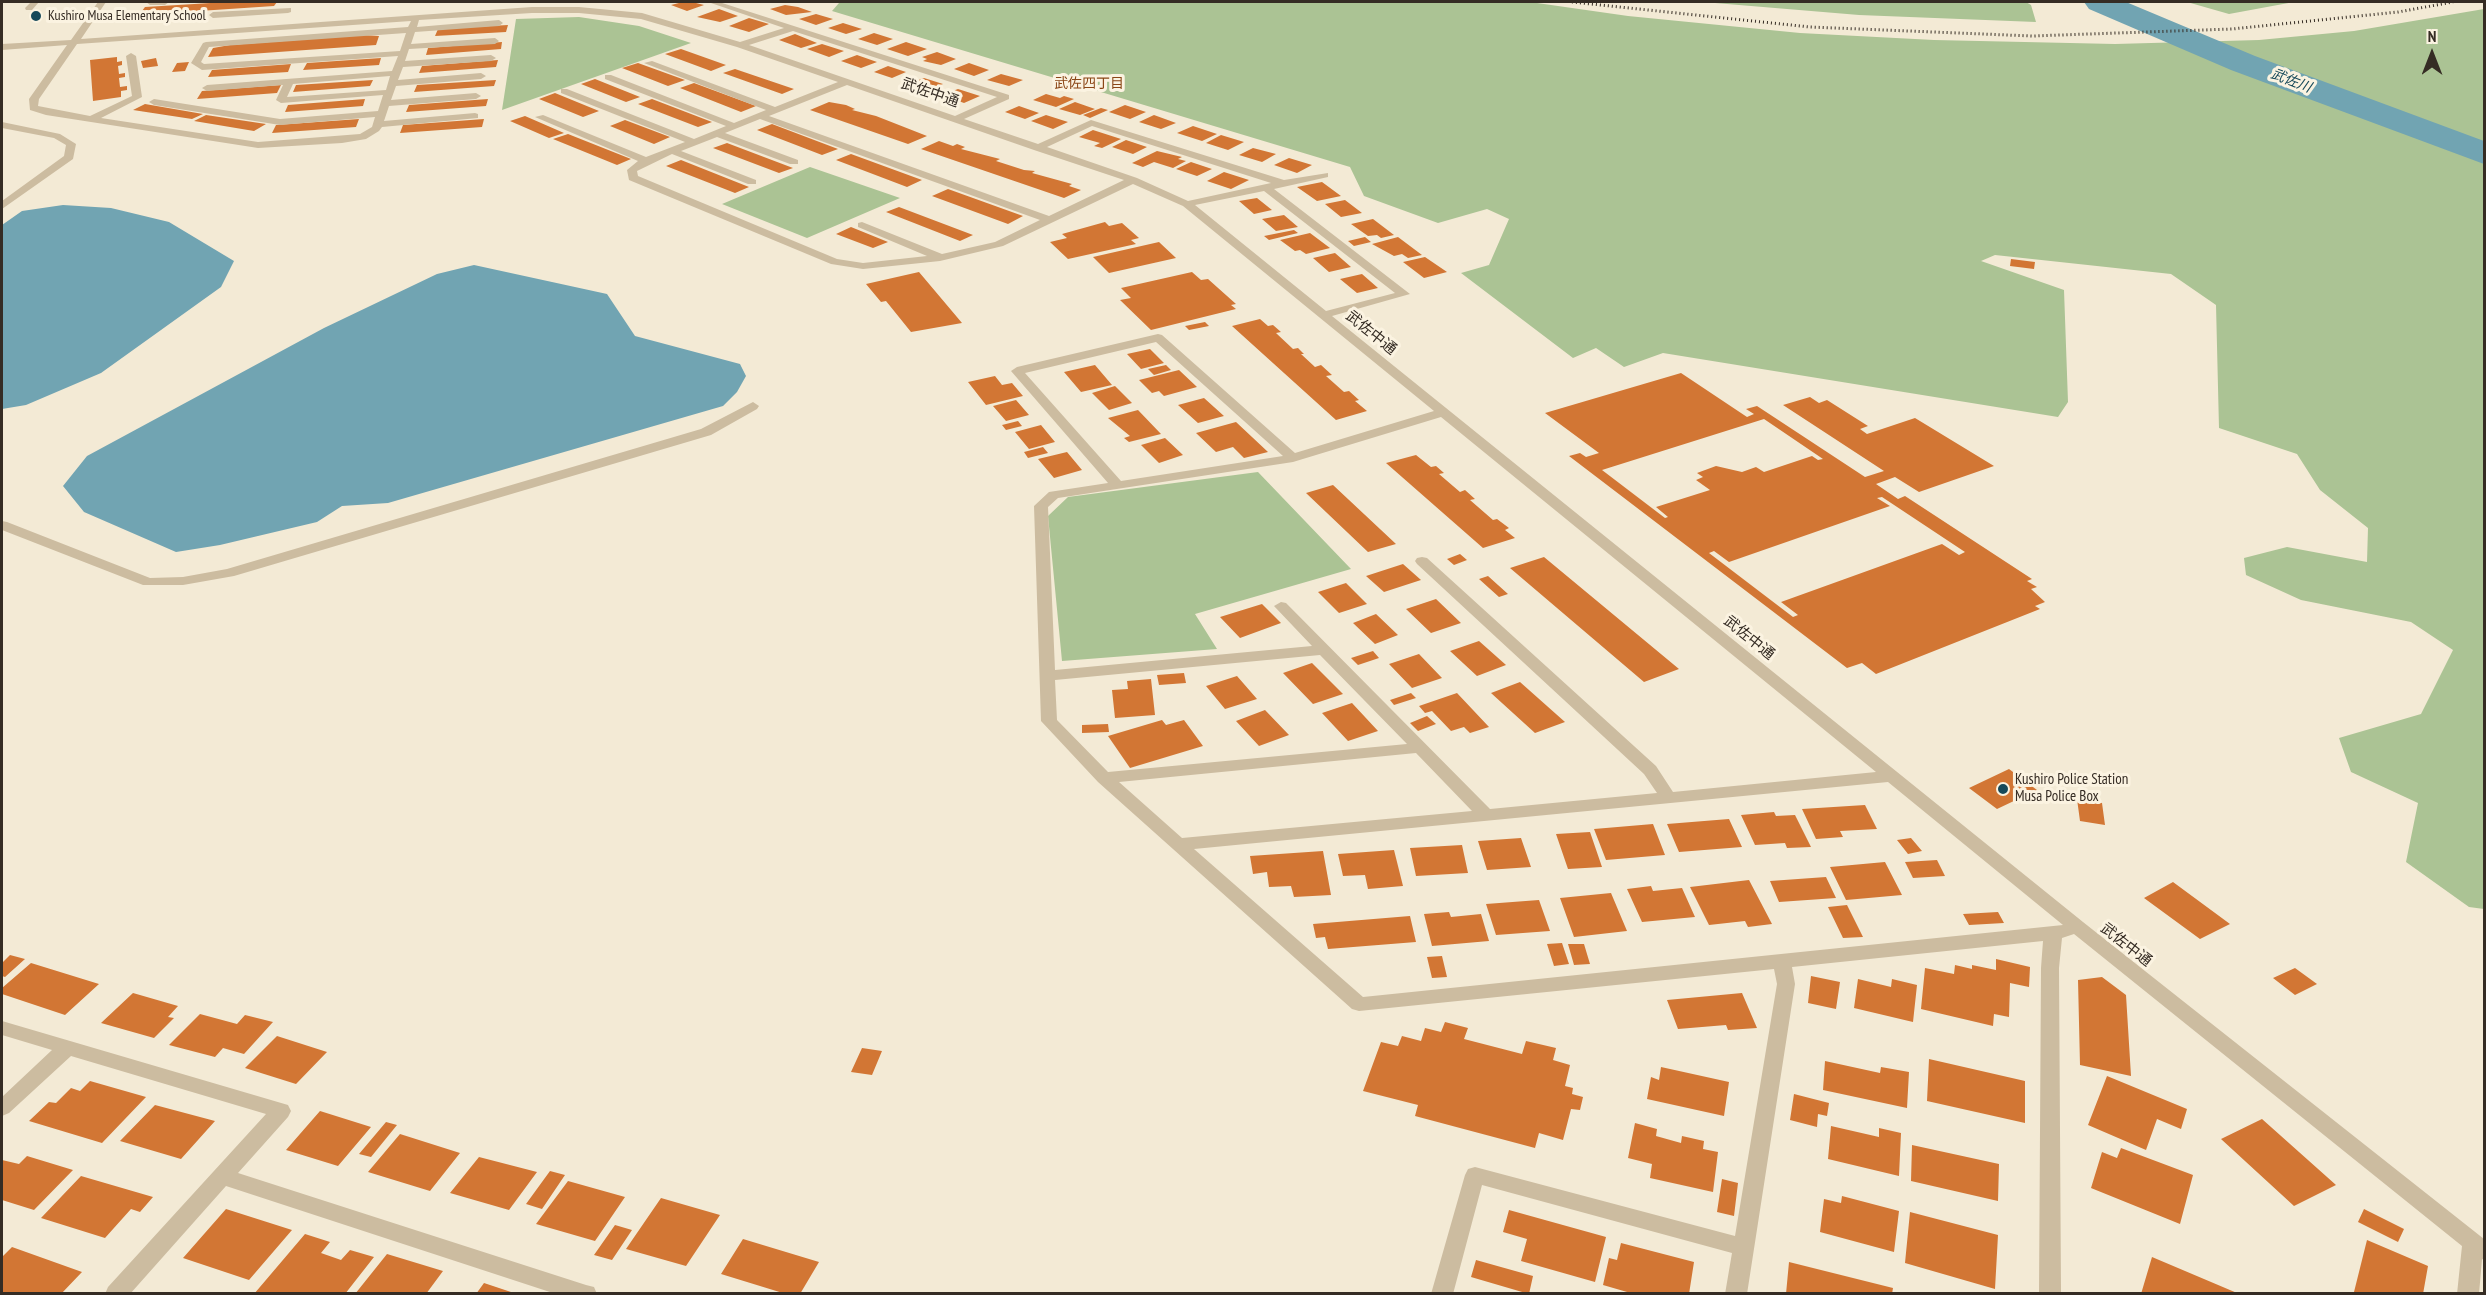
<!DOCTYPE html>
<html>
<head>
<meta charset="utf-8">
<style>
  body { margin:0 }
  #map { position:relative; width:2486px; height:1295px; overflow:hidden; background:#f3ead5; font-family:"PT Sans Narrow",sans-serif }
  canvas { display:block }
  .frame { position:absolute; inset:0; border:3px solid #352c24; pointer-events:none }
  .north { position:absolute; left:2402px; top:24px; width:60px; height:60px; -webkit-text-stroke:4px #fbf3e1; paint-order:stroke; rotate:0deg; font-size:16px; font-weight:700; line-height:24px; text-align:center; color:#352c24 }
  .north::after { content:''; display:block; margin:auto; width:21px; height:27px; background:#352c24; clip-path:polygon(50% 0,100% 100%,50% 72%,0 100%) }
</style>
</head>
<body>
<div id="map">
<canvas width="2486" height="1295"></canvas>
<div class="frame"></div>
<div class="north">N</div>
</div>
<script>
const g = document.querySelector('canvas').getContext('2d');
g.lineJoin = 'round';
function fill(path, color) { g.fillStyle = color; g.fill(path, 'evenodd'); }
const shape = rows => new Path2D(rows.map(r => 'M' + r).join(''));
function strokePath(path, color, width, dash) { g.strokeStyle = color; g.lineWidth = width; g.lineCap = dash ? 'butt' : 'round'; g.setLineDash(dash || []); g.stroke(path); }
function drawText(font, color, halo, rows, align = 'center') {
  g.font = font + ' "PT Sans Narrow","Noto Sans JP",sans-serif'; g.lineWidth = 6; g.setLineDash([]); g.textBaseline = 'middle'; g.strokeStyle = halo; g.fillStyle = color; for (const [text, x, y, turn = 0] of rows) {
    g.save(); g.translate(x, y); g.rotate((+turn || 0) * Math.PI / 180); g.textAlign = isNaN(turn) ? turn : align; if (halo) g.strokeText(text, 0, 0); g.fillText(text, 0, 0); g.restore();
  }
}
fill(shape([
  [836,2,1530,2,1628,16,1800,33,1934,40,2115,44,2259,40,2354,31,2484,9,2484,909,2469,907,2406,862,2418,803,2351,772,2339,738,2421,714,2453,650,2411,622,2301,600,2246,575,2244,558,2287,547,2367,562,2368,528,2320,490,2297,454,2219,428,2216,305,2171,274,1995,255,1981,261,2064,290,2068,402,2058,417,1663,353,1624,367,1596,348,1573,358,1461,273,1489,265,1509,219,1487,209,1438,223,1364,196,1350,167,832,11,839,3],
  [1703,2,2026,2,2031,5,2036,22,1859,15],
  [2187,2,2294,2,2229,14],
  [579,17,639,26,691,43,502,110,516,19],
  [810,167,900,198,807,238,722,204],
  [1258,472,1351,569,1195,614,1217,649,1062,661,1048,516,1068,497]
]), '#abc394');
fill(shape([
  [63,205,111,208,169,222,234,261,221,287,101,373,26,405,2,409,2,225,22,211],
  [474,265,607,294,635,336,740,364,746,376,737,392,723,406,388,503,342,506,317,522,220,545,176,552,84,512,63,486,87,456,324,328,437,274]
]), '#71a4b2');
fill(shape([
  [2084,2,2126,2,2255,56,2484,141,2484,164,2231,70,2089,9,2084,2]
]), '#71a4b2');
fill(shape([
  [227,2,277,2,274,6,139,15,145,7],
  [683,2,692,2,704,5,687,11,671,5],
  [785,5,798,7,812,12,786,15,770,9],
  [719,9,738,16,720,22,697,17],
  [816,14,833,19,816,25,799,19],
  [749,18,769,24,749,32,729,26],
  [843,23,862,29,846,34,828,28],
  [508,25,506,32,435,36,438,29],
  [874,33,893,39,877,45,858,39],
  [795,34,817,43,801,48,779,40],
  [363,35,379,36,376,45,208,57,213,48,230,45],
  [502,42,501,49,426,55,428,48],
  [906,42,927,49,908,56,887,49],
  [822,44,844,51,829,57,807,49],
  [681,49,726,65,711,71,665,54],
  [937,52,956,59,941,65,923,61,927,59,922,57],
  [857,55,877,62,861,68,841,61],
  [117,57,117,62,122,61,122,65,118,66,119,74,125,73,125,77,119,78,120,87,127,86,127,90,121,91,121,97,93,101,90,60],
  [156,58,158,66,143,68,141,61],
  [381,58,379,65,303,70,307,63],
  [498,60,496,67,419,73,422,66],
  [189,62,185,71,172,72,177,63],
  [638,63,685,80,668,86,622,68],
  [969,63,989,70,974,76,954,69],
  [291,64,288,72,208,77,212,70],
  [888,66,906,72,892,78,874,72],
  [735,69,794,89,782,94,723,73],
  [1001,74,1023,80,1009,86,987,80],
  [924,78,943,84,927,90,908,84],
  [595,79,640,97,626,102,581,84],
  [373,80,370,86,293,92,296,85],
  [496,80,494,86,414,92,417,85],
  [694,83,756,106,741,112,680,88],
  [281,85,277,93,197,99,202,91],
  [958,89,980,96,964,103,942,95],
  [555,93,599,111,583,117,539,99],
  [1046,94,1060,98,1064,96,1074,99,1056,107,1033,100],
  [365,99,363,106,285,112,288,105],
  [488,99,486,106,406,112,409,105],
  [652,99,712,122,698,127,638,104],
  [829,102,846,105,855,109,852,110,876,116,927,136,908,144,810,110],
  [1075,102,1095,109,1080,115,1059,109],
  [145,104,203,114,192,119,133,110],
  [1125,105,1146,112,1130,119,1109,112],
  [1019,106,1039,113,1025,119,1005,112],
  [1101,108,1108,110,1090,118,1083,115],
  [206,115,266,124,254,131,194,121],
  [1046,115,1068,122,1053,129,1031,121],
  [1154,115,1176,123,1161,129,1139,122],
  [525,116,564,133,549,138,510,121],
  [359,119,356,127,272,133,276,125],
  [484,119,482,127,400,133,403,125],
  [625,120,670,137,654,144,610,126],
  [772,124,838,149,822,155,757,130],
  [1193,126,1217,134,1202,141,1177,133],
  [1093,130,1121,139,1102,148,1094,146,1100,143,1079,137],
  [568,134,631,159,617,165,553,139],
  [1221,135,1244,142,1228,150,1206,143],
  [1126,140,1147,147,1133,154,1112,147],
  [939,141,953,146,957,144,965,147,961,149,1000,159,996,161,1024,170,1035,171,1032,173,1072,184,1069,186,1081,190,1064,198,921,149],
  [727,143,793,168,779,173,713,148],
  [1253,148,1276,154,1262,162,1239,155],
  [1157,151,1182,157,1178,159,1186,161,1173,168,1154,162,1143,167,1132,163],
  [851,154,922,180,907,187,836,160],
  [1289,158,1312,165,1297,173,1274,165],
  [681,160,749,187,735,193,666,166],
  [1191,162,1212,169,1197,176,1176,169],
  [1224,172,1249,180,1231,189,1207,181],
  [1322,182,1341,196,1317,201,1297,187],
  [948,189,1023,216,1008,224,932,196],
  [1257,198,1272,210,1254,214,1239,201],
  [1345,200,1362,213,1341,217,1325,204],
  [899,207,973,235,960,241,886,212],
  [1284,215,1298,227,1276,231,1262,219],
  [1373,219,1394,235,1381,238,1377,235,1368,236,1351,224],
  [1105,222,1109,226,1122,223,1139,238,1131,240,1136,244,1068,259,1050,242,1067,238,1062,234],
  [851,227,888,242,873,248,836,234],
  [1294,230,1298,233,1269,240,1264,236],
  [1310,233,1330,248,1306,254,1300,250,1295,251,1280,240],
  [1365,237,1371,242,1354,246,1348,241],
  [1398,237,1422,255,1408,258,1402,254,1394,256,1372,244],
  [1159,242,1176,258,1109,273,1093,257],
  [1335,253,1351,267,1329,272,1313,258],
  [1425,257,1447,272,1424,278,1403,262],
  [2011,259,2035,262,2034,269,2010,266],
  [919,272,962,323,911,332,886,301,881,302,866,284],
  [1192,272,1201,280,1208,279,1236,304,1231,305,1236,309,1151,330,1120,300,1131,298,1121,288],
  [1362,274,1378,288,1357,293,1340,279],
  [1260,319,1268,326,1273,325,1281,332,1276,333,1293,349,1298,348,1304,354,1301,354,1315,367,1321,365,1332,375,1326,376,1344,392,1349,391,1359,400,1355,401,1367,411,1336,420,1232,326],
  [1205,322,1209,326,1189,330,1185,326],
  [1150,349,1164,363,1141,369,1127,354],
  [1095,365,1112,385,1081,392,1064,372],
  [1166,365,1171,370,1154,375,1148,369],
  [1179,370,1197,387,1164,396,1159,391,1152,393,1139,380],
  [1681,373,1747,417,1754,414,1746,409,1757,406,1865,477,1884,471,1783,405,1810,397,1819,403,1827,400,1868,426,1860,429,1867,434,1915,418,1994,466,1919,492,1895,477,1876,484,1898,499,1905,496,2032,579,2027,581,2037,587,2031,589,2045,602,2035,606,2040,609,1876,674,1862,663,1847,668,1569,456,1580,453,1586,457,1599,453,1545,413],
  [1764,419,1823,459,1818,460,1812,456,1764,472,1756,467,1742,472,1716,466,1697,473,1703,477,1696,480,1710,490,1656,507,1668,517,1665,518,1602,470],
  [1882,497,1965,552,1959,555,1942,544,1781,602,1798,615,1793,617,1709,553,1714,551,1729,562,1890,506,1877,498],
  [995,376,1002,385,1012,383,1023,396,986,405,968,382],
  [1115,386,1132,403,1109,410,1092,393],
  [1204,398,1224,416,1198,423,1178,405],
  [1016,400,1029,415,1006,421,993,406],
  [1138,410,1161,434,1129,442,1124,438,1130,436,1108,418],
  [1018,421,1022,426,1006,430,1002,425],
  [1236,422,1268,452,1244,458,1233,447,1216,452,1196,433],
  [1041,425,1055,442,1029,449,1015,432],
  [1165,438,1183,455,1159,463,1141,445],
  [1043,447,1048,453,1028,458,1024,452],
  [1067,452,1082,470,1054,478,1038,459],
  [1416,455,1431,467,1436,466,1444,473,1439,474,1460,492,1465,490,1475,499,1470,500,1493,520,1497,519,1509,528,1505,530,1515,538,1483,548,1386,463],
  [1333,485,1396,544,1368,552,1306,493],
  [1460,554,1467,560,1454,565,1447,559],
  [1544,557,1679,669,1644,682,1510,568],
  [1403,564,1421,580,1384,592,1366,576],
  [1488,576,1508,594,1499,597,1479,579],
  [1346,583,1367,604,1339,613,1318,592],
  [1436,599,1461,623,1431,633,1406,609],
  [1262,604,1281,623,1240,638,1220,617],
  [1376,614,1398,635,1375,644,1353,623],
  [1479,641,1506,665,1477,676,1450,651],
  [1373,651,1379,658,1358,665,1351,658],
  [1419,654,1442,678,1412,688,1389,664],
  [1312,663,1343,694,1313,704,1283,673],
  [1184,673,1186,683,1159,685,1157,675],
  [1237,676,1257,699,1225,709,1206,686],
  [1151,679,1155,715,1115,718,1112,690,1128,689,1127,681],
  [1520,682,1565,722,1535,733,1491,693],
  [1411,693,1416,698,1394,705,1390,700],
  [1457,693,1489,727,1470,733,1464,727,1451,731,1432,711,1425,713,1419,706],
  [1352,703,1378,731,1348,741,1322,713],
  [1265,710,1289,735,1259,746,1236,721],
  [1427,716,1436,724,1418,731,1410,723],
  [1162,720,1166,725,1184,720,1203,746,1130,768,1108,736],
  [1108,724,1109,732,1082,733,1082,725],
  [2009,769,2037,790,1997,809,1969,788],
  [2077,799,2102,803,2105,825,2080,821],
  [1865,805,1877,829,1840,831,1843,837,1816,839,1802,809],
  [1774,812,1776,816,1795,815,1811,847,1787,848,1785,843,1755,845,1741,815],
  [1729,819,1742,847,1679,852,1667,824],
  [1653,824,1665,855,1606,860,1594,829],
  [1590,832,1602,867,1568,869,1556,834],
  [1521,838,1531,867,1487,870,1478,841],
  [1911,838,1922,851,1908,854,1897,840],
  [1462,845,1468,873,1416,876,1410,848],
  [1394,850,1403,886,1368,889,1365,875,1343,876,1338,854],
  [1323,851,1331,895,1294,897,1291,886,1269,887,1267,872,1253,874,1250,856],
  [1937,860,1945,876,1913,878,1905,862],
  [1885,862,1902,895,1846,900,1830,867],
  [1826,877,1836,898,1779,902,1770,881],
  [1749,880,1772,924,1748,927,1745,921,1709,925,1690,887],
  [2173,882,2230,924,2200,939,2144,898],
  [1651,886,1653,891,1682,888,1695,917,1642,922,1627,889],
  [1611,893,1627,931,1574,937,1560,898],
  [1539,900,1550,931,1496,935,1486,904],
  [1847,905,1863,937,1843,938,1828,907],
  [1449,912,1451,917,1481,914,1489,941,1432,946,1424,914],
  [1998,912,2004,923,1969,925,1963,914],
  [1410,916,1416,942,1328,949,1325,937,1316,938,1313,924],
  [1562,943,1569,964,1554,966,1547,944],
  [1568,944,1584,944,1590,964,1574,965],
  [10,955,25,959,5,977,2,976,2,963],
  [1442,956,1447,977,1432,978,1427,957],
  [1996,959,2030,967,2029,987,2010,983,2009,1017,1994,1014,1993,1026,1921,1009,1925,968,1954,974,1955,965,1972,969,1972,965,1996,970],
  [31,963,99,984,65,1015,2,994,2,988],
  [2295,968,2317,984,2295,995,2273,978],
  [1811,976,1840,982,1836,1009,1808,1003],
  [2102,977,2126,995,2131,1076,2080,1065,2078,980],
  [1858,979,1891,987,1892,979,1917,985,1913,1022,1854,1008],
  [133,993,178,1006,168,1017,174,1018,154,1038,101,1023],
  [1742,993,1757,1028,1728,1030,1726,1025,1678,1029,1667,1000],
  [200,1014,237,1024,245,1015,273,1022,244,1054,223,1048,215,1057,169,1045],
  [1445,1022,1468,1028,1464,1039,1522,1054,1526,1041,1556,1048,1553,1060,1570,1065,1565,1086,1573,1088,1572,1094,1583,1097,1580,1110,1571,1109,1563,1140,1539,1133,1535,1148,1415,1116,1418,1105,1363,1091,1381,1042,1398,1046,1402,1036,1421,1041,1425,1028,1441,1032],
  [277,1036,327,1052,296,1084,245,1068],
  [862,1048,882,1051,872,1075,851,1072],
  [1929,1059,2025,1081,2025,1123,1927,1101],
  [1825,1061,1880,1073,1881,1067,1909,1072,1907,1108,1823,1090],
  [1661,1067,1729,1082,1724,1116,1647,1099,1651,1077,1659,1080],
  [2107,1076,2187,1109,2181,1129,2157,1119,2146,1150,2088,1125],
  [90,1081,146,1097,102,1143,29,1121,49,1102,56,1103,71,1088,80,1091],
  [1794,1094,1829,1103,1827,1116,1818,1114,1817,1127,1790,1120],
  [155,1105,215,1121,181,1159,120,1141],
  [320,1111,371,1127,338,1166,286,1150],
  [2262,1119,2336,1185,2294,1206,2221,1139],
  [386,1122,397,1125,371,1157,359,1154],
  [1635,1123,1657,1129,1656,1136,1681,1143,1682,1136,1704,1141,1703,1149,1718,1152,1713,1192,1650,1178,1652,1164,1628,1158],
  [1831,1126,1879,1137,1879,1128,1901,1133,1899,1176,1828,1159],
  [400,1134,460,1153,430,1191,368,1172],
  [1912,1145,1999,1164,1998,1201,1911,1181],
  [2121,1148,2193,1175,2180,1224,2091,1188,2102,1152,2117,1158],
  [27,1156,73,1170,34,1210,2,1200,2,1160,19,1164],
  [479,1157,537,1172,509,1210,450,1193],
  [550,1171,565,1175,542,1209,526,1204],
  [81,1176,153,1197,140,1212,131,1209,105,1238,41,1218],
  [1722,1179,1738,1183,1734,1216,1717,1212],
  [568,1181,625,1197,595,1241,536,1224],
  [1842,1196,1899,1211,1894,1252,1820,1232,1824,1199,1841,1203],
  [661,1198,720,1215,686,1266,626,1249],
  [226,1209,292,1230,249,1280,183,1258],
  [2364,1209,2404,1229,2398,1242,2358,1222],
  [1509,1210,1606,1237,1595,1282,1521,1261,1527,1239,1503,1232],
  [1910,1212,1998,1235,1995,1289,1905,1263],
  [615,1225,632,1230,612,1260,594,1255],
  [305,1234,330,1242,321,1253,341,1260,350,1250,374,1257,345,1294,254,1294],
  [743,1239,819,1262,800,1294,786,1294,721,1274],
  [2367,1240,2428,1266,2423,1294,2354,1292],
  [1621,1243,1694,1262,1689,1294,1634,1294,1603,1285,1609,1258,1617,1260],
  [12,1247,82,1272,61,1294,2,1294,2,1257],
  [387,1254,443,1271,426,1294,355,1294],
  [2152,1257,2237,1293,2237,1294,2141,1294],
  [1476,1260,1533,1276,1529,1294,1471,1277],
  [1789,1262,1893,1288,1892,1294,1786,1294],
  [484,1283,514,1293,514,1294,476,1294]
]), '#d27634');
fill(shape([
  [31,2,39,2,32,10,26,10,25,8,31,2],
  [98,2,106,2,81,39,532,7,579,7,642,13,740,42,784,28,708,2,719,2,1009,95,1009,99,964,119,1038,144,1091,120,1284,180,1328,173,1328,177,1274,189,1410,294,1332,316,2083,922,2484,1239,2484,1260,2482,1259,2479,1294,2457,1294,2462,1246,2074,934,2062,938,2059,968,2061,1294,2039,1294,2041,968,2043,941,1792,967,1795,984,1747,1294,1725,1294,1732,1253,1482,1185,1453,1294,1431,1294,1465,1175,1468,1169,1475,1167,1735,1236,1777,984,1774,969,1359,1011,1352,1009,1098,782,1041,721,1034,506,1049,492,1108,483,1011,371,1017,367,1158,334,1162,335,1295,453,1434,411,1183,206,1133,184,1003,246,940,261,863,269,831,264,629,180,627,170,638,161,535,117,543,115,646,157,685,142,561,93,561,89,567,89,694,139,726,126,605,79,605,75,611,75,734,123,766,110,644,63,652,61,775,107,838,82,737,47,641,19,579,13,532,13,419,20,417,27,499,20,503,23,499,26,415,32,411,44,495,38,499,41,495,44,409,49,405,61,491,55,496,58,491,61,403,67,398,80,481,73,486,76,481,79,396,86,391,100,476,93,481,96,476,99,389,106,384,121,475,113,478,114,478,118,382,127,379,131,366,139,342,143,258,148,46,115,30,110,29,99,67,45,2,50,2,44,71,40,98,2],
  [411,21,408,27,206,42,203,43,191,63,202,70,398,56,392,71,207,85,202,88,207,91,283,85,276,100,281,103,383,95,378,111,280,119,154,99,149,102,154,105,280,125,375,117,372,127,360,134,258,142,101,118,142,97,136,56,131,53,126,56,132,96,90,116,38,106,39,99,77,44,411,21],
  [793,31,997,97,955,116,749,45,793,31],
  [406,33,400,51,204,64,201,62,209,47,406,33],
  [390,76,386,90,287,97,293,84,390,76],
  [847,85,1034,150,1124,180,1049,216,769,116,847,85],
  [760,119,1040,220,995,242,942,254,862,222,858,223,858,227,927,256,863,263,837,259,638,176,637,171,672,154,748,184,756,184,756,180,681,151,717,137,790,164,798,164,798,160,725,133,760,119],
  [1092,126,1271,183,1188,201,1137,178,1047,147,1092,126],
  [1264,191,1395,293,1326,311,1195,205,1264,191],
  [1156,342,1283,456,1121,481,1025,373,1156,342],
  [1441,417,1876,772,1673,792,1656,766,1427,558,1422,557,1417,558,1415,561,1417,564,1644,774,1657,793,1490,809,1286,603,1281,602,1274,606,1312,646,1055,670,1048,507,1058,498,1293,462,1441,417],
  [1320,655,1407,744,1108,772,1057,720,1055,680,1320,655],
  [1416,753,1472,811,1182,838,1119,782,1416,753],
  [1888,782,2063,925,1363,997,1194,849,1888,782],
  [146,2,169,2,165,5,150,5,146,2],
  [291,8,291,12,288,13,213,18,209,15,213,12,291,8],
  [2,122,60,134,76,144,73,159,2,209,2,201,64,156,66,145,54,138,2,128,2,122],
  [753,402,759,406,757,409,711,435,234,576,183,585,143,585,2,530,2,521,7,522,150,578,183,577,227,569,701,429,753,402],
  [2,1021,288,1105,291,1111,288,1117,238,1173,586,1285,594,1287,597,1294,556,1294,226,1186,130,1294,105,1294,108,1287,266,1114,71,1056,9,1113,2,1116,2,1097,52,1050,2,1035,2,1021]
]), '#ccbca0');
strokePath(shape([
  [1572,2,1810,27,2032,36,2232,29,2398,12,2453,2]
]), '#352c24', 3, [1, 3]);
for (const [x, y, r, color] of [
  [36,16,6,"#16495a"],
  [2003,789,6,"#16495a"]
]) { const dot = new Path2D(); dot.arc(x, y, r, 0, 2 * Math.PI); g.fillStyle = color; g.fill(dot); strokePath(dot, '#fbf3e1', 2); }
drawText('14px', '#352c24', '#fbf3e1', [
  ["Kushiro Musa Elementary School",48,16]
], 'left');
drawText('italic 14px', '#16495a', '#fbf3e1', [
  ["武佐川",2291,81,21]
]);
drawText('14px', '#8b4616', '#fbf3e1', [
  ["武佐四丁目",1089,84]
]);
drawText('15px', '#352c24', '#fbf3e1', [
  ["武佐中通",930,93,19],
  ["武佐中通",1371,333,39],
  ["武佐中通",1749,638,39],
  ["武佐中通",2126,945,38]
]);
drawText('15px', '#352c24', '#fbf3e1', [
  ["Kushiro Police Station",2015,780],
  ["Musa Police Box",2015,797]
], 'left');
</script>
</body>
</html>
